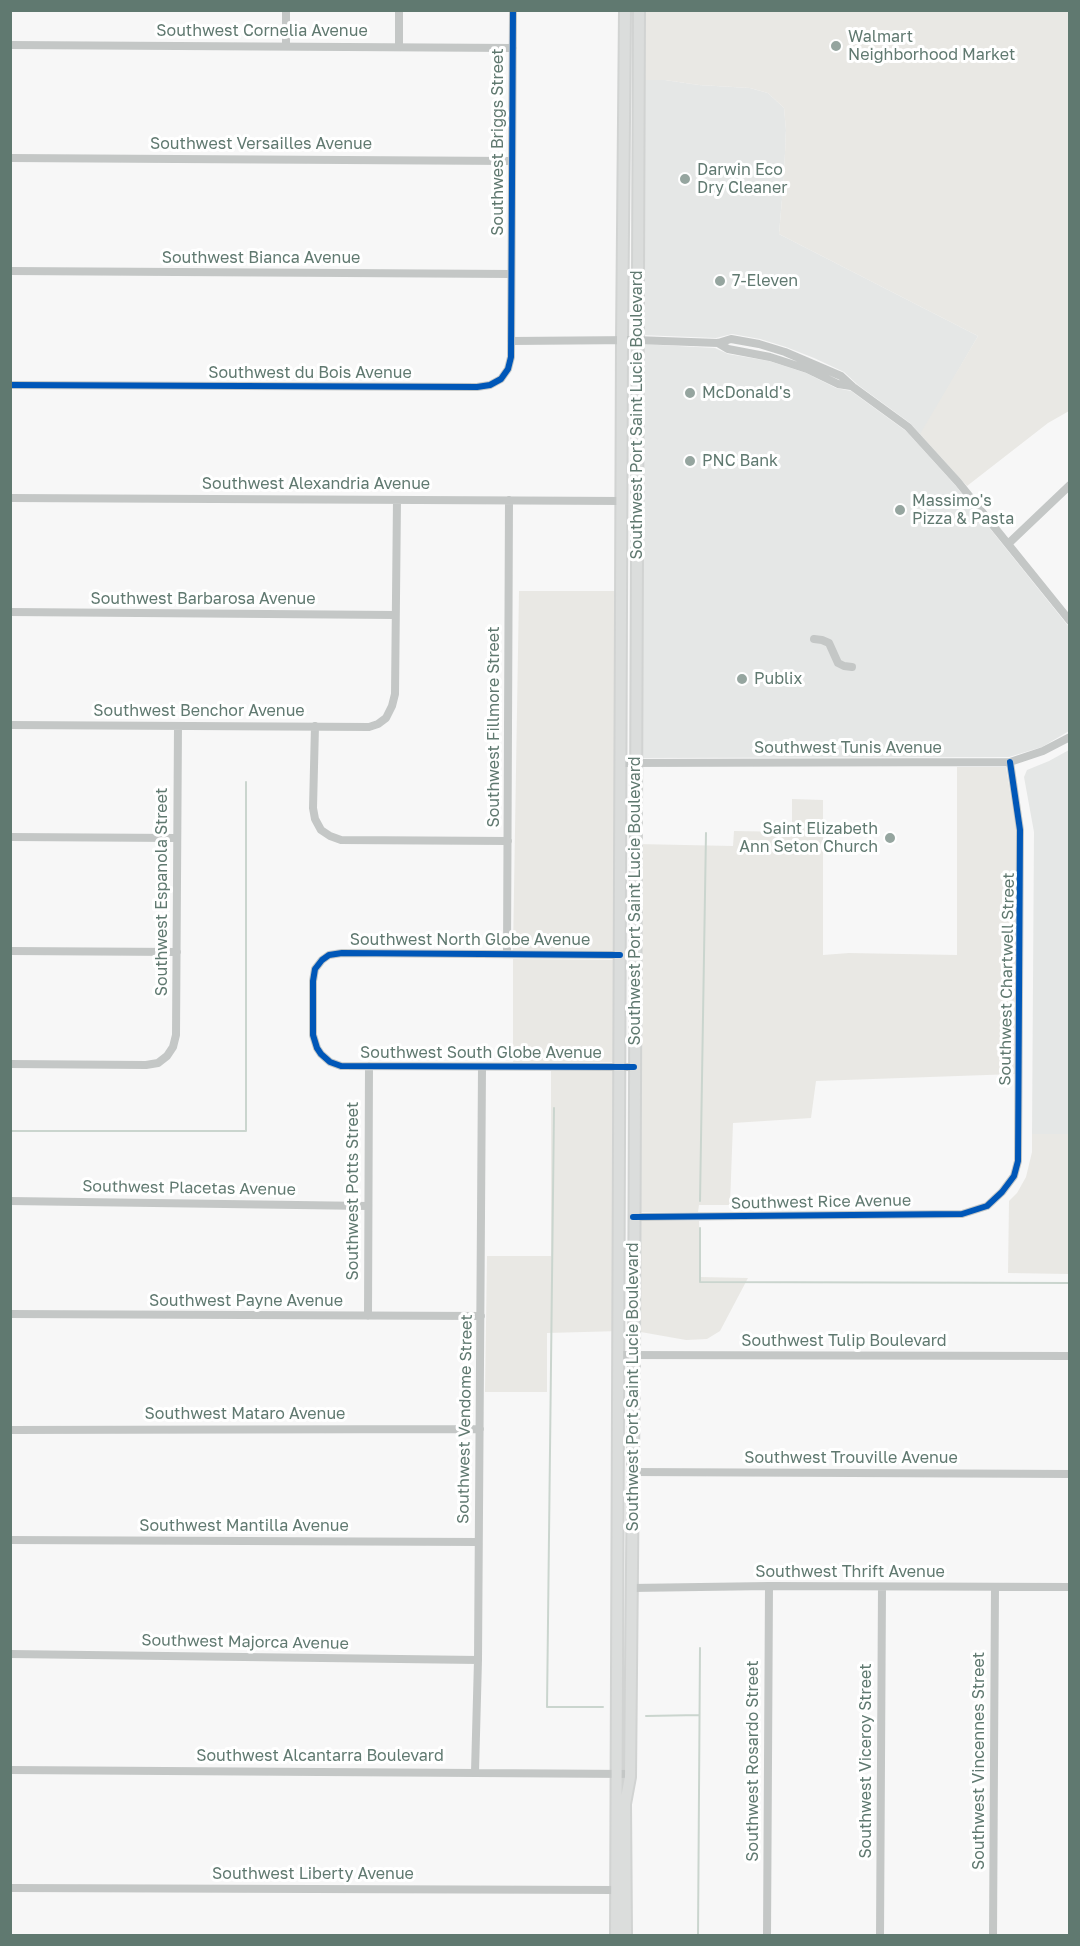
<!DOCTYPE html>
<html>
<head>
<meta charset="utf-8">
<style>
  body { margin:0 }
  #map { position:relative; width:1080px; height:1946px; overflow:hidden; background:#f7f7f7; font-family:"Golos Text",sans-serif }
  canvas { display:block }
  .frame { position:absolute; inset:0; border:12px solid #607970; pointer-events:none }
</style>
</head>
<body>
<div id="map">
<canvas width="1080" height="1946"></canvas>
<div class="frame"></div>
</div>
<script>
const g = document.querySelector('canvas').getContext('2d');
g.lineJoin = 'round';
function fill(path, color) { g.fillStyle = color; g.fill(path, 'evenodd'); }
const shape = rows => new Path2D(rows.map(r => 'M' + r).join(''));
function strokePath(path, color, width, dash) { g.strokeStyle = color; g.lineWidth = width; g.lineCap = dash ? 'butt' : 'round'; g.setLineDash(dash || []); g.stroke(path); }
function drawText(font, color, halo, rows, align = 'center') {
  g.font = font + ' "Golos Text",sans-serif'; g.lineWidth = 6; g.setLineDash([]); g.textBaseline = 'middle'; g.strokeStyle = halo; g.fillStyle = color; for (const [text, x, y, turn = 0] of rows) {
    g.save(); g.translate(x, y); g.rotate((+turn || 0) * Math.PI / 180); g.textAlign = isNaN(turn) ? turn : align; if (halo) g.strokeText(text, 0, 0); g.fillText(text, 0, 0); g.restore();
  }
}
fill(shape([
  [644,80,665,80,699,85,750,88,768,93,784,108,786,130,784,176,779,234,978,336,921,435,910,423,858,385,844,372,814,358,786,347,760,339,732,334,716,338,640,335,645,109],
  [640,344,715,348,728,354,769,361,806,373,836,388,851,391,906,431,955,485,1069,627,1069,731,1042,747,1009,757,635,758],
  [1069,750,1069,1134,1032,1134,1034,832,1024,777,1027,770,1049,761]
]), '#e5e7e6');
fill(shape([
  [643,11,1069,11,1069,411,1048,423,967,486,920,434,978,336,779,234,784,176,786,130,784,108,768,93,750,88,699,85,665,80,644,80],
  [519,591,624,591,623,951,513,950],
  [957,767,1006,767,1016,829,1015,1074,816,1081,811,1118,733,1123,730,1205,699,1205,698,1212,630,1212,637,844,733,846,734,831,792,832,792,799,823,800,823,955,849,953,957,955],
  [513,959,623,960,622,1062,513,1062],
  [551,1071,622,1071,621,1331,547,1333,547,1392,485,1392,487,1256,551,1256],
  [1032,1134,1069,1134,1069,1274,1008,1273,1009,1201,1017,1193,1026,1177,1032,1152],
  [630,1221,699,1221,700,1277,748,1278,720,1331,707,1339,686,1340,635,1331]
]), '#e9e8e4');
strokePath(shape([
  [554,1108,547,1707,603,1707],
  [10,1131,246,1131,246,782],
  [700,1201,706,833],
  [700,1228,700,1282,1070,1283],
  [646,1716,699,1715],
  [698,1936,700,1648]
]), '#cad5ce', 2);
const major = shape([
  [616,1936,622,341,625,10],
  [626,1936,625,1804,630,1777,634,1355,639,10]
]);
strokePath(major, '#d1d3d2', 14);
strokePath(shape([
  [286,10,286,46],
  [10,45,513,48],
  [399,46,399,10],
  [10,158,511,161],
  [10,271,511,274],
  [511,341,636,340,718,343,731,339,759,344,785,352,841,376,853,387,908,427,958,482,1070,621],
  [718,343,728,349,770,357,807,369,838,384,851,386],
  [10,385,477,387,490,385,501,379,508,369,511,357,513,10],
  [10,498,622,501],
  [1008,544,1070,485],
  [10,612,395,615],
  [814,639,822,640,829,643,838,663,844,666,852,667],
  [10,725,369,727,378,724,386,718,392,706,395,694,397,500],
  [315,726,313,808,315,819,321,830,330,836,341,840,508,841],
  [622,763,1010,762,1043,751,1070,737],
  [10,837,177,838],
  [10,951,177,952],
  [507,954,509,500],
  [620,955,342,953,329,955,322,960,315,969,313,981,313,1035,317,1048,321,1054,330,1062,341,1066,634,1067],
  [10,1064,146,1065,158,1063,167,1056,173,1047,176,1035,178,726],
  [10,1201,368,1206],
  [633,1217,962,1214,987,1206,1002,1192,1014,1176,1018,1161,1020,830,1010,762],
  [10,1314,481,1316],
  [368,1316,369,1066],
  [619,1355,1070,1356],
  [10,1430,480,1429],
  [633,1472,1070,1474],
  [10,1540,478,1542],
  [631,1588,769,1586,1070,1587],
  [10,1654,478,1660],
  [10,1770,630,1774],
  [475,1772,478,1660,482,1067],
  [10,1888,616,1890],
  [767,1936,769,1586],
  [880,1936,882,1587],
  [993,1936,995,1587]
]), '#c4c7c6', 8);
strokePath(major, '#dbdddc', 10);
strokePath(shape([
  [10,385,477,387,490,385,501,379,508,369,511,357,513,10],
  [620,955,342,953,329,955,322,960,315,969,313,981,313,1035,317,1048,321,1054,330,1062,341,1066,634,1067],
  [633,1217,962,1214,987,1206,1002,1192,1014,1176,1018,1161,1020,830,1010,762]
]), '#0057b8', 6);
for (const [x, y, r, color] of [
  [836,46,6,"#95a59f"],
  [685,179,6,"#95a59f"],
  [720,281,6,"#95a59f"],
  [690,393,6,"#95a59f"],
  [690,461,6,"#95a59f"],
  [900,510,6,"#95a59f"],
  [742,679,6,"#95a59f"],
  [890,838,6,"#95a59f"]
]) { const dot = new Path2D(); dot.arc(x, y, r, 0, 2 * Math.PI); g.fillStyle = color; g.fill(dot); strokePath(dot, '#fff', 2); }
drawText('16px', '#607970', '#fff', [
  ["Southwest Cornelia Avenue",262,31],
  ["Southwest Briggs Street",498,142,-90],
  ["Southwest Versailles Avenue",261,144],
  ["Southwest Bianca Avenue",261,258],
  ["Southwest du Bois Avenue",310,373],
  ["Southwest Port Saint Lucie Boulevard",637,415,-90],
  ["Southwest Alexandria Avenue",316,484],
  ["Southwest Barbarosa Avenue",203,599],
  ["Southwest Benchor Avenue",199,711],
  ["Southwest Fillmore Street",494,727,-90],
  ["Southwest Tunis Avenue",848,748],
  ["Southwest Espanola Street",162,892,-90],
  ["Southwest Port Saint Lucie Boulevard",635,901,-90],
  ["Southwest North Globe Avenue",470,940],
  ["Southwest Chartwell Street",1007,979,-89],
  ["Southwest South Globe Avenue",481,1053],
  ["Southwest Placetas Avenue",189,1188,1],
  ["Southwest Potts Street",353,1191,-90],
  ["Southwest Rice Avenue",821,1202,-1],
  ["Southwest Payne Avenue",246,1301],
  ["Southwest Tulip Boulevard",844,1341],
  ["Southwest Port Saint Lucie Boulevard",633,1387,-90],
  ["Southwest Mataro Avenue",245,1414],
  ["Southwest Vendome Street",465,1419,-89],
  ["Southwest Trouville Avenue",851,1458],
  ["Southwest Mantilla Avenue",244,1526],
  ["Southwest Thrift Avenue",850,1572],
  ["Southwest Majorca Avenue",245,1642,1],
  ["Southwest Alcantarra Boulevard",320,1756],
  ["Southwest Rosardo Street",753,1761,-90],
  ["Southwest Viceroy Street",866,1761,-90],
  ["Southwest Vincennes Street",979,1761,-90],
  ["Southwest Liberty Avenue",313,1874]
]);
drawText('16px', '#607970', '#fff', [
  ["Walmart",848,37],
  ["Neighborhood Market",848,55],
  ["Darwin Eco",697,170],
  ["Dry Cleaner",697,188],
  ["7-Eleven",732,281],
  ["McDonald's",702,393],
  ["PNC Bank",702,461],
  ["Massimo's",912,501],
  ["Pizza & Pasta",912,519],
  ["Publix",754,679],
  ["Saint Elizabeth",878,829,"right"],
  ["Ann Seton Church",878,847,"right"]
], 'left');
</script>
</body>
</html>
